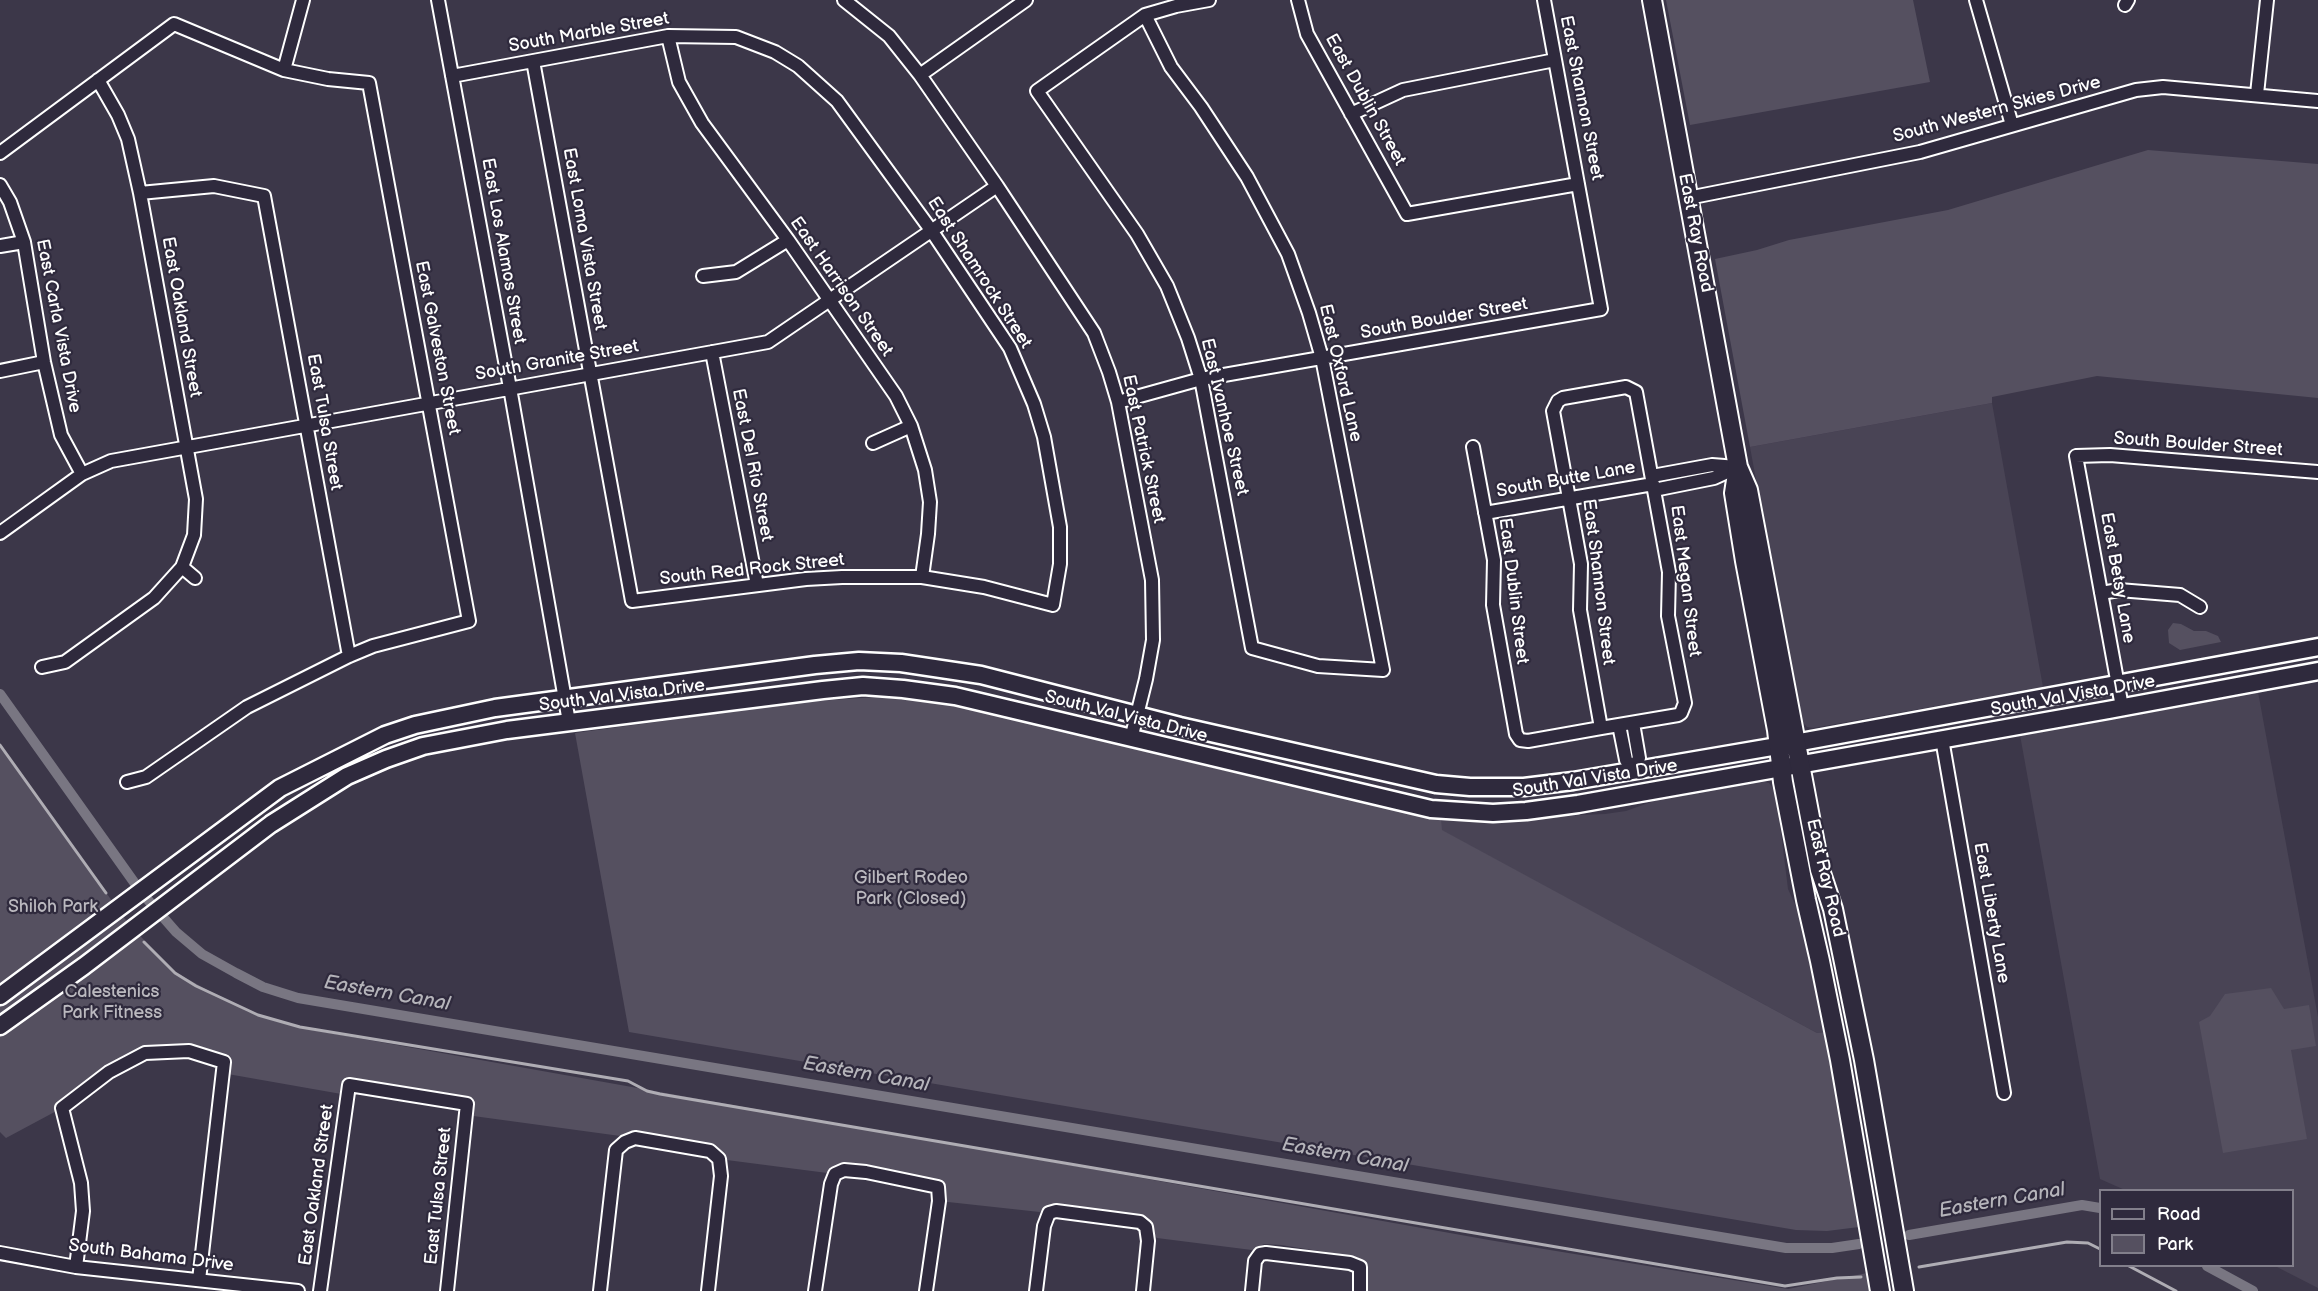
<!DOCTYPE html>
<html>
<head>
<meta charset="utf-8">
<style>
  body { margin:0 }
  #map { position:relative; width:2318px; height:1291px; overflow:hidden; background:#3c3749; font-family:"Balsamiq Sans",sans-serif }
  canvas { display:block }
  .legend { position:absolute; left:2099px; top:1189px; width:195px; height:78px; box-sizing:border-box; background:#2f2a3d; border:2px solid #827f8b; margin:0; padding:8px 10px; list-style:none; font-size:18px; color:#fff }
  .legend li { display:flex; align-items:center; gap:12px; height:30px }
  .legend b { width:30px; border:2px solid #827f8b }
</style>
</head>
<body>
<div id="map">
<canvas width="2318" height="1291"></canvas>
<ul class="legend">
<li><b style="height:8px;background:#2f2a3d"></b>Road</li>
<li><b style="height:16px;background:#555060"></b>Park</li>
</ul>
</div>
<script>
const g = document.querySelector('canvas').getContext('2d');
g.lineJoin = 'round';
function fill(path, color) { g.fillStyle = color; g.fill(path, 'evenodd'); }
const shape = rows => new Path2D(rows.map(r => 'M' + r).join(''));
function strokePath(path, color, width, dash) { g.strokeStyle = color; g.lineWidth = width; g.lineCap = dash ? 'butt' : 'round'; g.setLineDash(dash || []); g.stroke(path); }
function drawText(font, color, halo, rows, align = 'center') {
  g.font = font + ' "Balsamiq Sans",sans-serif'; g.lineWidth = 4.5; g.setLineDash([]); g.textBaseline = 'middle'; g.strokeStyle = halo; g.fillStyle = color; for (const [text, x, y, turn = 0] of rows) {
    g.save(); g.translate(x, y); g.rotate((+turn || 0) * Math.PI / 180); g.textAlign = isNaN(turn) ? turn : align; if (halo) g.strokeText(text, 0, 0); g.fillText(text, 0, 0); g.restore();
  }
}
fill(shape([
  [1992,403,2043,687,1813,728,1807,727,1800,719,1750,447],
  [2258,692,2318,1017,2318,1288,2275,1266,2292,1266,2292,1190,2125,1190,2100,1179,2020,735],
  [1761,781,1769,783,1776,792,1788,889,1803,922,1825,1032,1817,1033,1441,830,1441,819,1498,822,1580,815,1605,814,1626,811,1657,800]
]), '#494455');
fill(shape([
  [1666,0,1913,0,1930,82,1690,125],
  [2148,150,2318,164,2318,398,2097,376,1992,397,1992,403,1750,447,1715,259,1757,250,1789,240,1948,210],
  [2173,623,2181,624,2194,631,2206,631,2218,636,2221,642,2180,650,2169,643,2168,630],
  [877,697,940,703,981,712,1297,788,1441,819,1442,830,1817,1033,1825,1032,1859,1227,1827,1231,1796,1230,629,1032,575,733,802,702],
  [0,745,125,919,171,970,248,1012,307,1029,1489,1240,1788,1289,1867,1273,1871,1291,1367,1291,1367,1272,1364,1263,1357,1257,1281,1245,1264,1244,1252,1250,1157,1238,1146,1227,1049,1213,939,1201,938,1187,866,1172,835,1174,719,1159,635,1138,466,1115,467,1105,349,1085,347,1095,222,1073,223,1062,188,1051,145,1053,62,1108,6,1138,0,1132],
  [2271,988,2284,1009,2309,1005,2316,1046,2291,1050,2307,1139,2223,1153,2199,1022,2210,1016,2225,994]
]), '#555060');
strokePath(shape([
  [0,745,106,893],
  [144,942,175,973,196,986,258,1015,300,1027,628,1081,647,1091,660,1094,1785,1286,1837,1278,1861,1277],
  [2129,1266,2176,1291],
  [1919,1267,2067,1242,2088,1243,2100,1249]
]), '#afadb4', 3);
strokePath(shape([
  [0,694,141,892,176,932,202,954,236,973,263,987,298,998,1786,1248,1832,1248,1859,1244],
  [1909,1235,2082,1205,2100,1208],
  [2207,1266,2253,1291]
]), '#797682', 10);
const street = shape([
  [438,0,510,388,569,722],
  [844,0,889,36,920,75,997,186,1094,333,1109,372,1118,402,1152,580,1153,640,1146,679,1131,739],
  [1298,0,1307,34,1407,214,1578,184],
  [1976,0,2012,125],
  [2125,5,2128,0],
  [1145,15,1171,67,1201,107,1247,177,1288,254,1309,313,1322,358,1383,670,1318,666,1252,648,1201,379,1188,338,1167,286,1137,234,1037,91,1145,15,1176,6,1209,0],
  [668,36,679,82,702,123,788,240,896,396,911,426,925,470,930,502,928,534,922,577],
  [284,70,303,0],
  [920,75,1026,0],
  [452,76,668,36,736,37,775,52,798,66,837,101,931,230,1010,348,1034,404,1044,437,1060,527,1060,564,1053,605,984,587,922,577,842,577,806,579,632,601,533,61],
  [2257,94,2267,0],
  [1351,114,1403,90,1555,60],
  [0,153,174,24,284,70,328,79,369,83,469,621,373,646,349,656,247,707,146,777,127,782],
  [0,185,10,202,24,242,44,362,61,435,82,474],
  [140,193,214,186,264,196,349,656],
  [1688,198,1920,152,2136,90,2163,87,2318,101],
  [0,246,24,242],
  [703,276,736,272,788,240],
  [712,352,757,585],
  [0,371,44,362],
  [1118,402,1201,379,1601,309,1544,0],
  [873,443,911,426],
  [1473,447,1494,560,1493,605,1516,734,1520,740,1528,741,1601,728,1678,715,1681,713,1685,703,1668,616,1669,572,1636,392,1626,387,1563,398,1558,401,1553,411,1581,564,1580,610,1601,728],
  [1652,476,1712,465,1737,467],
  [1654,490,1714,478,1738,467],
  [1485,513,1653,484],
  [0,533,82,474,111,461,768,342,997,186],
  [182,567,195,578],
  [2101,593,2119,590,2180,595,2200,607],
  [42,667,65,662,154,598,182,567,194,535,196,499,140,193,128,139,118,115,98,80],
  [2122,707,2076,456,2110,455,2318,472],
  [1619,725,1626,760,1633,770,1639,758,1633,723],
  [1942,739,2004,1093],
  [0,1253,76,1267,298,1291],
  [76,1267,83,1211,81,1183,62,1108,109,1072,145,1053,189,1051,224,1062,199,1280],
  [320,1291,349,1085,467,1104,447,1291],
  [600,1291,616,1150,625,1142,635,1138,710,1151,719,1159,721,1176,708,1291],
  [815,1291,831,1184,835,1174,844,1170,866,1172,938,1187,939,1201,926,1291],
  [1036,1291,1044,1226,1049,1213,1056,1211,1140,1222,1146,1227,1148,1241,1143,1291],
  [1252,1291,1255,1261,1260,1254,1266,1253,1350,1263,1360,1267,1360,1291]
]);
const secondary = shape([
  [0,996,280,788,385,735,415,725,495,708,815,665,859,661,901,663,981,675,1180,726,1436,784,1470,787,1524,787,1573,781,1795,743,2318,647],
  [0,1026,84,966,271,824,347,776,386,759,423,746,507,730,823,690,863,686,903,689,955,696,1431,809,1493,813,1526,811,1578,804,2108,710,2318,671]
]);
const primary = shape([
  [1652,0,1738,467,1748,490,1820,870,1833,909,1864,1060,1904,1291],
  [1738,467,1734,493,1745,561,1777,730,1783,782,1806,900,1820,961,1840,1060,1880,1291]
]);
strokePath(street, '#fff', 16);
strokePath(secondary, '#fff', 21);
strokePath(primary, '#fff', 22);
strokePath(street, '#2f2a3d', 12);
strokePath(secondary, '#2f2a3d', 16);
strokePath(primary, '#2f2a3d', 18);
drawText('18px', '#fff', '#2f2a3d', [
  ["South Marble Street",589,33,-10],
  ["East Shannon Street",1581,98,79],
  ["East Dublin Street",1365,100,61],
  ["South Western Skies Drive",1997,110,-15],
  ["East Ray Road",1695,233,79],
  ["East Loma Vista Street",584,239,80],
  ["East Los Alamos Street",503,251,80],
  ["East Shamrock Street",979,273,57],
  ["East Harrison Street",841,287,55],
  ["East Oakland Street",181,317,80],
  ["South Boulder Street",1444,319,-10],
  ["East Carla Vista Drive",58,326,79],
  ["East Galveston Street",437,348,79],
  ["South Granite Street",557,361,-10],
  ["East Oxford Lane",1340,373,77],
  ["East Ivanhoe Street",1224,417,77],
  ["East Tulsa Street",324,422,80],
  ["South Boulder Street",2198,445,4],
  ["East Patrick Street",1143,449,78],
  ["East Del Rio Street",752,465,79],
  ["South Butte Lane",1566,480,-10],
  ["South Red Rock Street",752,570,-6],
  ["East Betsy Lane",2117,578,80],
  ["East Megan Street",1685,581,83],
  ["East Shannon Street",1598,582,83],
  ["East Dublin Street",1513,591,83],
  ["South Val Vista Drive",622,696,-7],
  ["South Val Vista Drive",2073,696,-10],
  ["South Val Vista Drive",1126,717,14],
  ["South Val Vista Drive",1595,779,-9],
  ["East Ray Road",1825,878,77],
  ["East Liberty Lane",1991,913,80],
  ["East Oakland Street",317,1185,-82],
  ["East Tulsa Street",439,1196,-84],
  ["South Bahama Drive",151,1256,7]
]);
drawText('18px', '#bbb9bf', '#2f2a3d', [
  ["Gilbert Rodeo",911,878],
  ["Park (Closed)",911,899],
  ["Shiloh Park",53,907],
  ["Calestenics",112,992],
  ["Park Fitness",112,1013]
]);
drawText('italic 20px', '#b5b4ba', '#2f2a3d', [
  ["Eastern Canal",387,994,10],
  ["Eastern Canal",866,1075,10],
  ["Eastern Canal",1345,1156,10],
  ["Eastern Canal",2002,1201,-10]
]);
</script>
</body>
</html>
